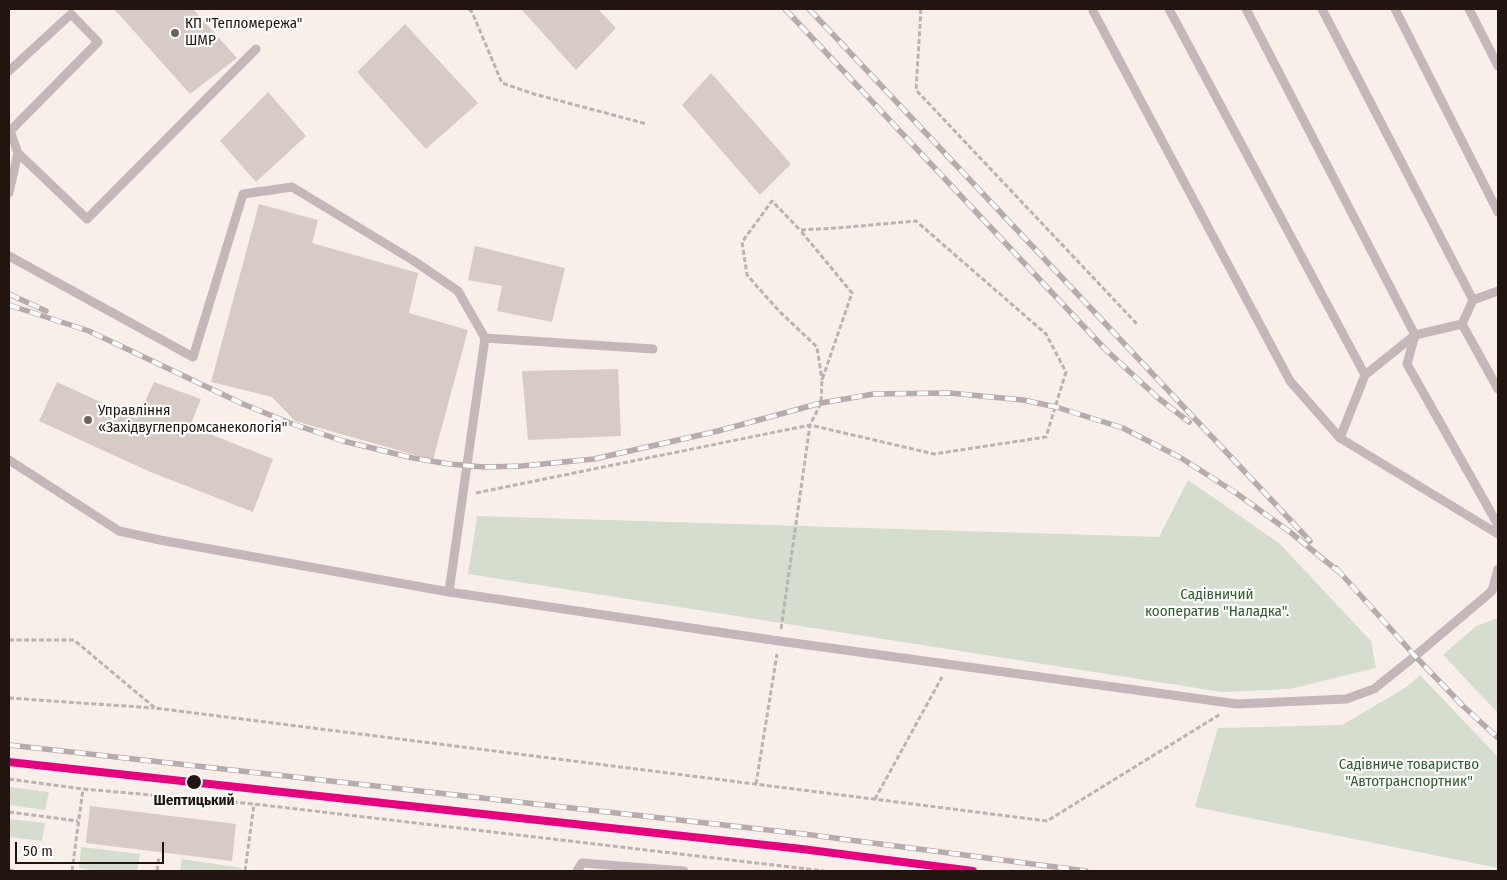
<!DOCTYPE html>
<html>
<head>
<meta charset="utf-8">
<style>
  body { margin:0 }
  #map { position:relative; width:1507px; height:880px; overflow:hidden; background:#f8efeb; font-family:"Fira Sans Condensed",sans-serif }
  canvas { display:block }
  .frame { position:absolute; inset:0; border:10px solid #22150f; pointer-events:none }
  .scale { position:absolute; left:15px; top:842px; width:149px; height:22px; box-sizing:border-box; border:2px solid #22150f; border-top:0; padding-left:6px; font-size:15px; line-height:18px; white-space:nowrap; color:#22150f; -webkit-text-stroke:4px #fff; paint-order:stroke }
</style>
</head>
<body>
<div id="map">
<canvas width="1507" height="880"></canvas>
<div class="frame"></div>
<div class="scale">50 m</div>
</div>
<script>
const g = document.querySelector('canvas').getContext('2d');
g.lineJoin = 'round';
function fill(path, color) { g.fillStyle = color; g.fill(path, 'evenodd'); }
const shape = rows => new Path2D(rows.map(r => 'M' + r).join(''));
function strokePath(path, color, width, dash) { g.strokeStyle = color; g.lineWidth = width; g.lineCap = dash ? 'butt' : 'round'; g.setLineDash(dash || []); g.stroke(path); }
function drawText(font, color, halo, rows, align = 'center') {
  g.font = font + ' "Fira Sans Condensed",sans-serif'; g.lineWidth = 4.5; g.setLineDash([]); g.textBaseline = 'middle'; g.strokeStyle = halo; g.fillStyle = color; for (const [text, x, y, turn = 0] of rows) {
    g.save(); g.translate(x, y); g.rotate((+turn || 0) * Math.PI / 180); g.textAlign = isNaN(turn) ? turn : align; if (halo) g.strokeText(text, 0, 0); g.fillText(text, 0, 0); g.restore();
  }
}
fill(shape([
  [1188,480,1279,543,1371,641,1376,668,1290,689,1222,692,468,574,477,516,1159,537],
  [1498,618,1498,713,1443,655,1476,626],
  [1420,675,1498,757,1498,868,1195,807,1218,728,1342,725,1405,688],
  [9,787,49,792,45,810,9,805],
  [9,819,45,823,42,841,9,837],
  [81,847,140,854,137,871,96,871,79,868],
  [182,859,242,868,242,871,180,871]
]), '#d5dece');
fill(shape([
  [114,9,193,9,237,58,190,94],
  [521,9,598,9,616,28,576,70],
  [405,24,478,103,426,149,357,72],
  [711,73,791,164,760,195,682,105],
  [268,92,306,136,256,182,220,141],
  [259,204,318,220,312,243,418,273,409,313,468,330,433,460,295,421,272,397,211,382],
  [475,246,565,268,552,322,497,311,502,286,468,280],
  [618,369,621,436,528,440,522,371],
  [57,382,137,419,154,382,201,399,190,426,273,459,253,512,148,471,39,421],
  [90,806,236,824,232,861,86,843]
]), '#d8cbc5');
strokePath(shape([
  [469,9,472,12,502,83,534,94,647,124],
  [921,9,916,90,1137,324],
  [476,493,810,425,934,454,1046,437,1066,372,1046,334,916,221,837,228,800,230,772,201,742,242,747,275,779,311,817,347,822,380],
  [781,629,810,425,821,403,822,380,852,293,800,230],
  [9,640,74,640,155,708,1047,821,1219,715],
  [9,698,154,708],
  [9,779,83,789,254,804,825,871],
  [756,784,777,654],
  [875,799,942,677],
  [9,812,78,821],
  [9,870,17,871],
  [72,871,83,789],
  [157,871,159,857],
  [245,871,254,804]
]), '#bcb2b1', 3, [5, 2.5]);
strokePath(shape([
  [1169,9,1365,375,1415,335,1462,324,1473,300,1498,291],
  [1246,9,1415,335,1407,364,1498,525],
  [1322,9,1473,300],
  [1395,9,1498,212],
  [1469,9,1498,66],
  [1093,11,1290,381,1340,438,1498,534],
  [9,71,71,14,98,42,11,130],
  [9,128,18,153,9,193],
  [18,153,87,219,256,49],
  [9,256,193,357,243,194,292,187,414,261,458,291,485,338,449,592],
  [1462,324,1498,389],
  [485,338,653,349],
  [1340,438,1365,375],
  [9,460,119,531,160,540,449,592,779,641,1237,704,1346,699,1374,689,1415,656,1492,591,1498,569],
  [577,871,582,863,684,871]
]), '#c5b7b9', 9);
const rail = shape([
  [785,9,1105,349,1157,397,1189,422],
  [809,9,1310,541],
  [9,294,46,311],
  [9,305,89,331,243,404,290,423,343,441,413,458,449,464,484,467,522,466,594,459,718,431,821,403,874,394,950,393,1023,400,1056,407,1123,428,1181,458,1236,493,1290,532,1339,572],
  [1336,568,1415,656,1463,706,1498,738],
  [9,745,804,834,1086,871]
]);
strokePath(rail, '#b7acab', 5.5);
strokePath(rail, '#fff', 4, [11]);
strokePath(shape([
  [9,762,802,849,973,871]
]), '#e5007d', 8);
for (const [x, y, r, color] of [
  [175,33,5,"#6d615c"],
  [88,420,5,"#6d615c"],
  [194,782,8,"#22150f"]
]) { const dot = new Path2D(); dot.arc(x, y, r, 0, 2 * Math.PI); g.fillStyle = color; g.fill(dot); strokePath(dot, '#fff', 2); }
drawText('15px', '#22150f', '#fff', [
  ["КП \"Тепломережа\"",185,24],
  ["ШМР",185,41],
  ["Управління",98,411],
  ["«Західвуглепромсанекологія\"",98,428]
], 'left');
drawText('15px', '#2e5c2a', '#fff', [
  ["Садівничий",1217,595],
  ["кооператив \"Наладка\".",1217,612],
  ["Садівниче товариство",1409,765],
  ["\"Автотранспортник\"",1409,782]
]);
drawText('bold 15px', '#22150f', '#fff', [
  ["Шептицький",194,801]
]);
</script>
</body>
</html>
